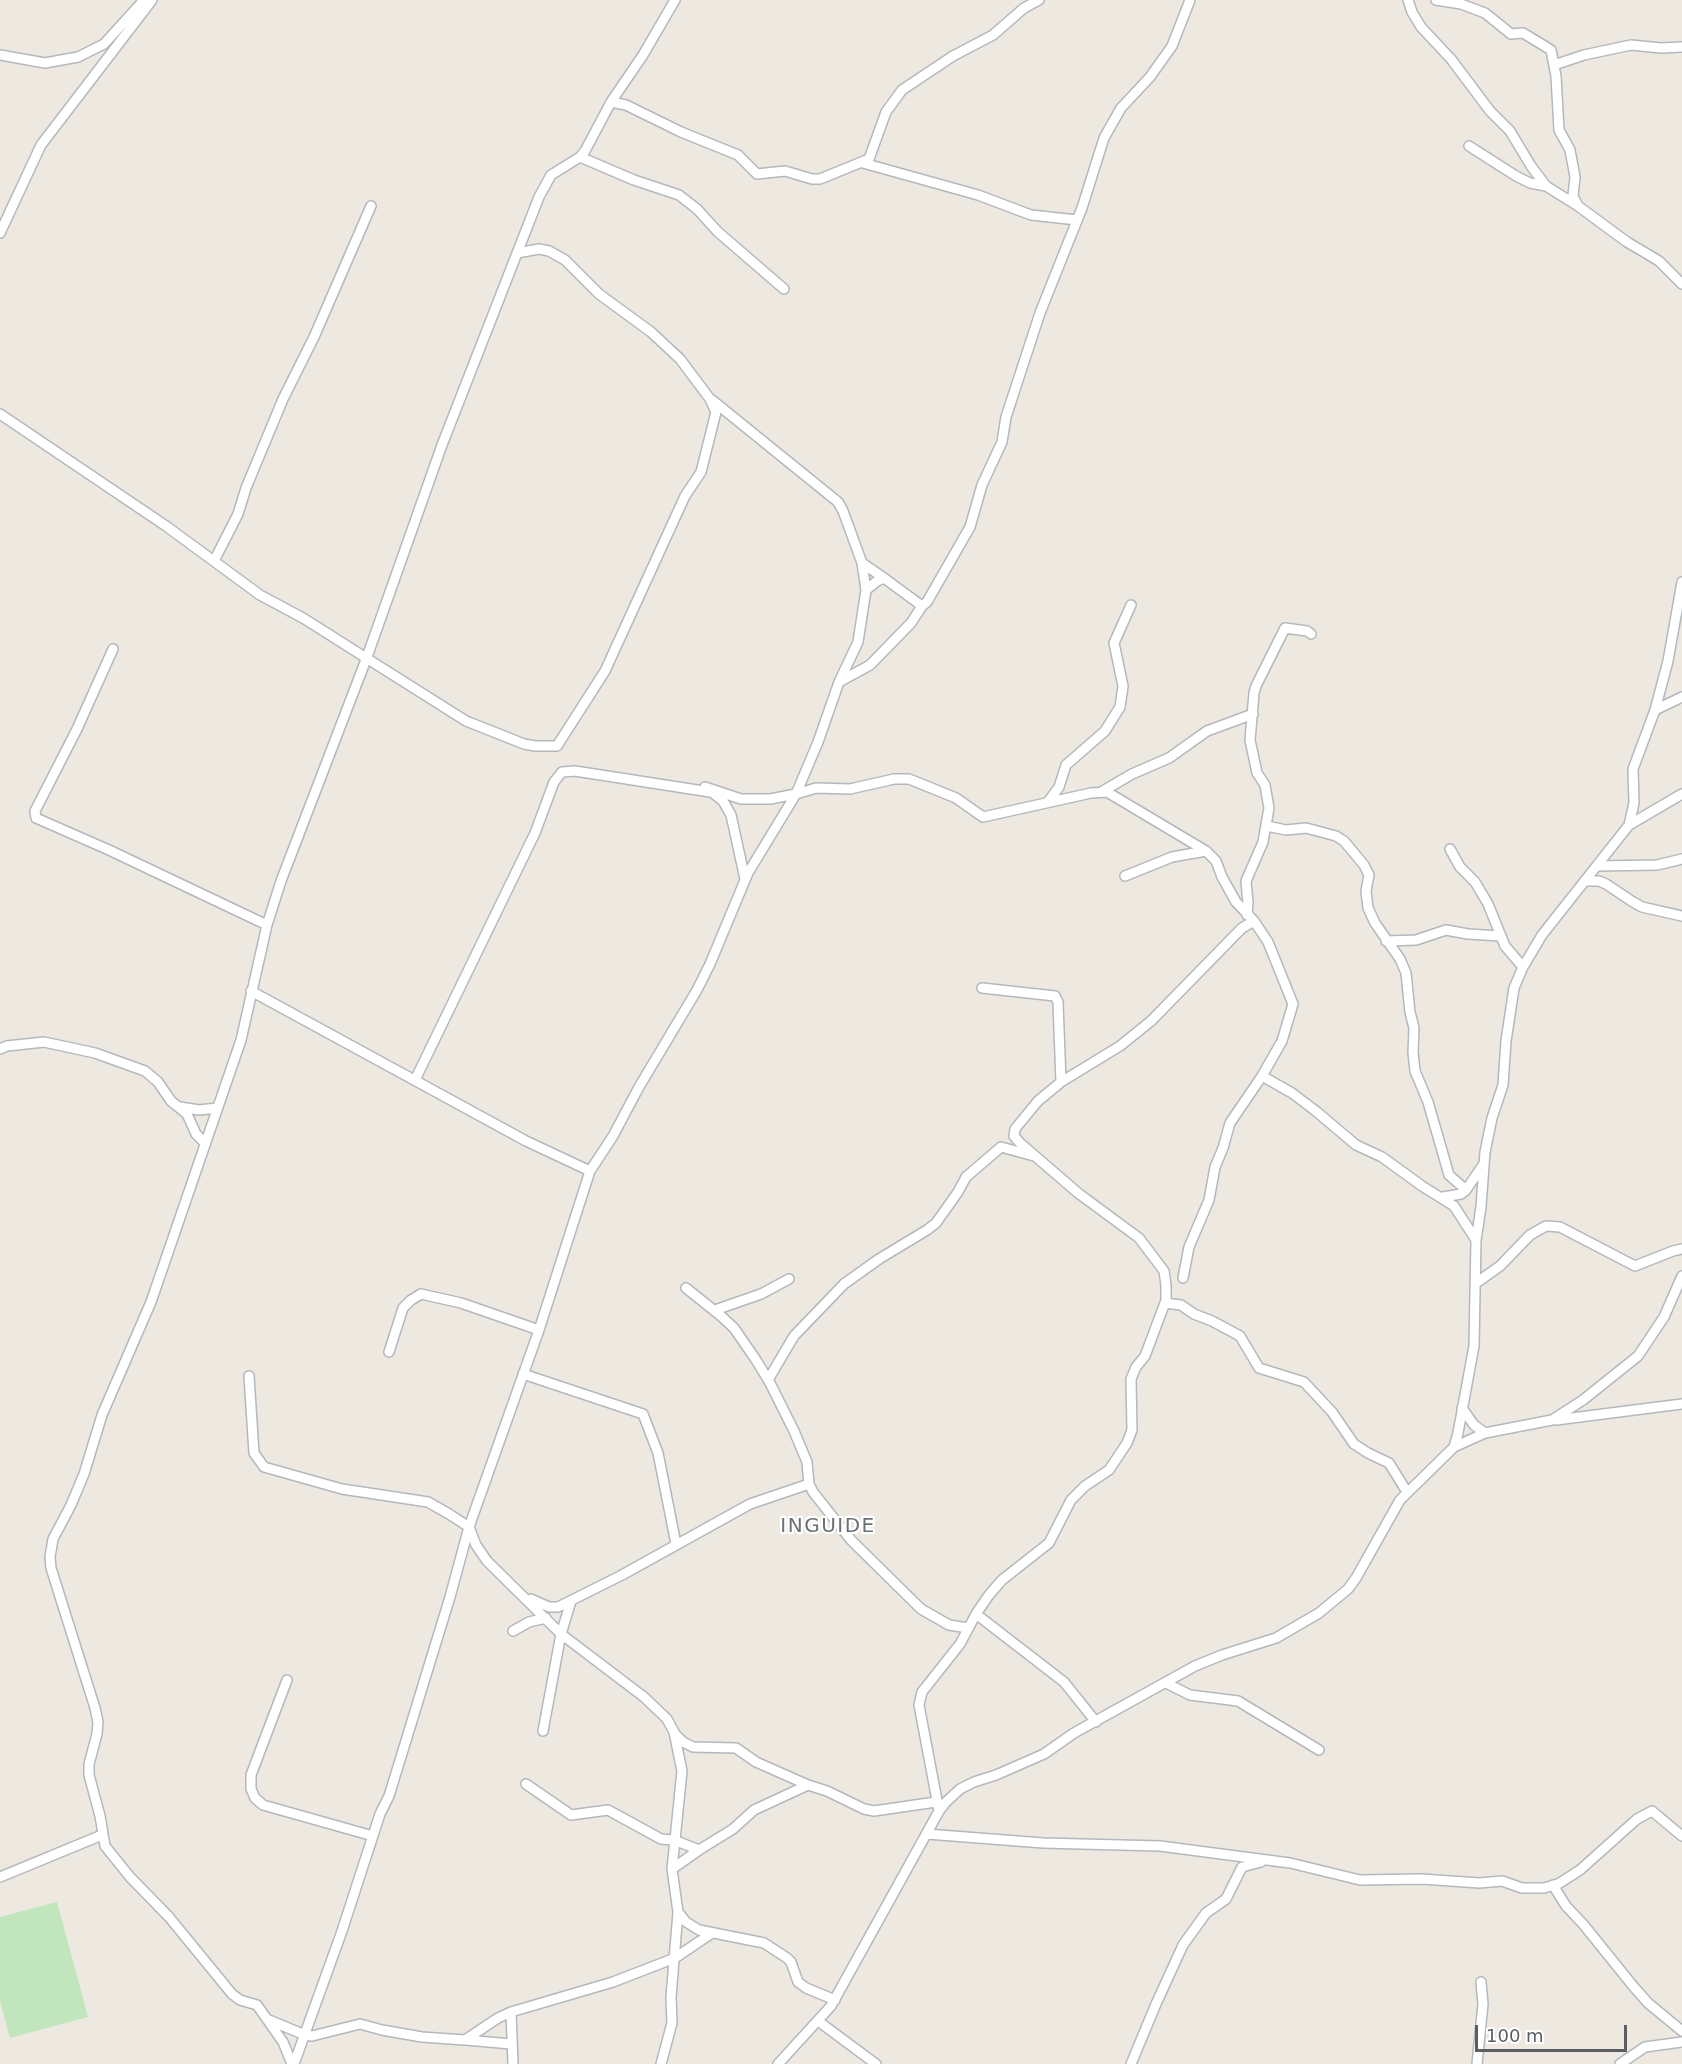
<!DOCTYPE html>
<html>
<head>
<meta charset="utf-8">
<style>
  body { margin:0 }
  #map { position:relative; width:1682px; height:2064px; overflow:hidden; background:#ede9e1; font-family:"DejaVu Sans",sans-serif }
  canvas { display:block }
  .scale { position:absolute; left:1475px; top:2025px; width:152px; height:27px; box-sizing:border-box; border:3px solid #5a5e62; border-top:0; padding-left:8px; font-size:18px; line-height:21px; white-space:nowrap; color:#5a5e62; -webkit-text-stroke:4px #fff; paint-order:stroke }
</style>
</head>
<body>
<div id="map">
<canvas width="1682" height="2064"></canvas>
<div class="scale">100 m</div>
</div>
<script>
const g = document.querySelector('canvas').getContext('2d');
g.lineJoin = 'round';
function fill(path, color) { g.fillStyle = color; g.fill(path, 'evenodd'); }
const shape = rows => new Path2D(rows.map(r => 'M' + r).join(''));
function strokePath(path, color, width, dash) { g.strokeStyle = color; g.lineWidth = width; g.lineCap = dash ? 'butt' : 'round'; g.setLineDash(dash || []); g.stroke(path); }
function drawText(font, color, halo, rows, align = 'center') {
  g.font = font + ' "DejaVu Sans",sans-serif'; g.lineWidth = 4.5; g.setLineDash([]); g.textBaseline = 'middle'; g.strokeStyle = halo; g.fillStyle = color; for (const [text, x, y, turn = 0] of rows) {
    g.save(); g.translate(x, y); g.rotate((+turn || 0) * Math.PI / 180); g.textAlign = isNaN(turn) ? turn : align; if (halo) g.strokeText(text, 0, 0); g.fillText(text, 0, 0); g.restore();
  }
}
fill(shape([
  [57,1902,88,2017,10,2038,0,2001,0,1917]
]), '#c1e5bd');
const street = shape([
  [1408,0,1412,12,1421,27,1451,59,1490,111,1510,131,1531,166,1546,186,1578,206,1627,242,1659,261,1682,284],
  [1436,0,1461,4,1485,13,1511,34,1523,33,1528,36,1551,50,1556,76,1559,130,1570,150,1575,177,1573,196,1577,204],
  [0,55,45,63,78,57,104,44,144,0],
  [1554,65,1584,55,1631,45,1661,48,1682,47],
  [611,102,626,105,681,132,738,155,757,174,785,171,812,179,820,179,869,159,886,112,902,90,953,56,993,35,1024,8,1039,0],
  [1469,146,1516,176,1530,183,1546,186],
  [580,157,634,180,679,195,697,209,718,232,784,289],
  [863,163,978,195,1031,215,1077,220],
  [0,233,41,145,152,0],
  [712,400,838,502,843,511,862,563,866,590],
  [0,414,166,526,260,595,303,618,466,721,524,744,535,746,557,746,605,671,685,496,701,472,716,412,710,399,680,359,651,332,599,294,565,260,549,251,539,249,517,253],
  [214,561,238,514,246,488,283,399,314,337,371,206],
  [862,563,884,578],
  [113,649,77,729,35,811,36,818,109,850,267,925],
  [839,682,870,665,911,623,922,606],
  [1655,710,1668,661,1682,582],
  [705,787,741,799,770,799,796,794,816,788,850,789,894,779,909,779,956,798,983,817,1091,793,1107,792,1206,851,1216,861,1222,877,1236,902,1254,921,1268,942,1293,1004,1282,1041,1262,1076],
  [1103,791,1132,774,1169,758,1207,731,1253,714],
  [713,793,723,801,731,815,745,879],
  [1048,802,1059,787,1066,765,1105,731,1120,707,1123,686,1114,643,1131,605],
  [1629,825,1682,794],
  [1267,826,1286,830,1306,828,1336,836,1344,841,1364,865,1369,875,1366,891,1368,908,1375,923,1400,959,1406,973,1410,1012,1414,1028,1413,1052,1415,1071,1428,1102,1449,1175,1466,1190],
  [1450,849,1460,867,1475,882,1488,904,1505,946,1523,967],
  [1597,866,1657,865,1682,859],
  [1125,876,1172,857,1206,851],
  [1586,881,1599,881,1606,884,1633,902,1642,907,1682,916],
  [1247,915,1248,903,1246,881,1263,842,1269,808,1265,785,1257,773,1250,740,1254,693,1256,686,1285,628,1307,631,1311,634],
  [1386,941,1416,940,1446,930,1468,934,1500,936],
  [982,988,1055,996,1058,1002,1061,1082],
  [251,991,526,1141,590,1171,539,1330,469,1527,450,1597,389,1796,380,1814,342,1931,294,2064],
  [0,1049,7,1046,44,1042,95,1053,145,1071,158,1082,171,1101,187,1114,196,1134,204,1142],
  [415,1080,535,833,554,782,562,772,575,771,710,792],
  [180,1107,199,1110,217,1108],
  [590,1171,613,1136,639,1087,697,990,710,964,748,873,796,794,818,742,839,682,858,642,866,590,877,581,884,578,922,606,927,602,970,527,982,485,1002,442,1006,417,1040,313,1082,208,1104,138,1121,108,1150,77,1172,46,1190,0],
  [1443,1197,1461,1194,1466,1190,1483,1165],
  [1183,1278,1189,1247,1209,1200,1215,1167,1223,1148,1230,1123,1262,1076,1292,1093,1317,1112,1356,1145,1382,1157,1422,1186,1454,1206,1476,1240],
  [1476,1283,1500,1266,1530,1235,1546,1226,1560,1227,1635,1266,1673,1251,1682,1249],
  [686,1288,721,1316,734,1328,756,1360,770,1383,794,1431,807,1462,809,1484,813,1492,851,1540,921,1609,949,1625,968,1628],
  [1165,1303,1181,1305,1194,1314,1212,1321,1240,1336,1259,1368,1304,1382,1332,1412,1354,1444,1368,1453,1389,1463,1407,1492],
  [715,1310,761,1294,789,1279],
  [389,1352,403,1308,411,1300,421,1294,461,1303,539,1330],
  [523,1374,643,1414,658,1453,676,1544],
  [249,1376,254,1453,264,1467,342,1489,428,1502,449,1514,469,1527,476,1545,487,1561,561,1634,644,1697,667,1719,674,1732,682,1771,672,1869,678,1912,686,1922,699,1930,764,1943,787,1958,791,1962,798,1982,806,1988,835,2000],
  [768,1380,794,1336,844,1284,879,1259,927,1230,936,1223,958,1192,966,1177,1001,1147,1034,1156],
  [1462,1408,1474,1425,1485,1433],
  [1556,1420,1682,1404],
  [1454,1447,1485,1433,1552,1420,1583,1400,1638,1356,1664,1317,1682,1276],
  [531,1599,549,1607,558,1607,622,1575,750,1504,809,1484],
  [976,1614,1064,1682,1096,1722],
  [513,1631,529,1622,546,1618],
  [287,1680,251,1775,251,1789,255,1798,263,1805,373,1836],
  [1166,1683,1190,1695,1238,1701,1319,1750],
  [543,1731,561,1634,571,1601],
  [675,1734,683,1742,693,1747,736,1748,756,1762,808,1785],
  [526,1784,571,1815,608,1810,661,1839,674,1840,699,1850],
  [939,1811,919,1705,922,1692,960,1644,976,1614,989,1595,1002,1580,1049,1543,1071,1500,1085,1486,1109,1470,1127,1443,1132,1430,1131,1379,1136,1367,1145,1356,1166,1300,1166,1285,1164,1271,1139,1238,1078,1193,1020,1143,1014,1136,1015,1129,1038,1101,1061,1082,1120,1046,1151,1021,1242,928,1254,921],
  [927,1834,1043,1843,1160,1846,1290,1863,1360,1880,1422,1879,1479,1883,1502,1881,1522,1888,1544,1888,1558,1884,1580,1870,1637,1819,1652,1811,1682,1836],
  [672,1869,699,1850,733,1829,754,1810,808,1785,827,1791,864,1809,874,1811,936,1802],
  [0,1877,102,1835],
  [1553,1885,1566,1906,1583,1924,1633,1986,1648,2003,1682,2031],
  [511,2012,513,2064],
  [269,2020,305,2035,312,2036,360,2024,382,2030,422,2037,465,2040,498,2018,511,2012,613,1982,675,1958,712,1933],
  [818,2021,876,2064],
  [466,2040,511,2044],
  [292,2064,283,2042,257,2005,240,2000,232,1994,169,1917,130,1877,105,1846,100,1816,89,1775,89,1764,97,1734,98,1722,95,1708,51,1568,50,1557,53,1539,71,1505,84,1474,102,1415,151,1302,241,1040,267,925,281,881,367,657,442,445,539,197,551,175,580,157,585,151,611,102,643,55,675,0],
  [661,2064,672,2023,671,1997,678,1912],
  [778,2064,831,2006,939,1811,946,1802,960,1789,974,1782,996,1775,1044,1754,1074,1733,1195,1666,1222,1655,1276,1638,1319,1613,1348,1589,1356,1578,1400,1500,1454,1447,1458,1433,1474,1346,1476,1240,1481,1207,1485,1152,1492,1118,1503,1085,1506,1041,1514,988,1523,967,1542,935,1629,825,1634,803,1633,769,1655,710,1682,697],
  [1131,2064,1156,2004,1183,1945,1206,1913,1226,1899,1242,1867,1261,1862],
  [1477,2064,1483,2004,1481,1982],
  [1620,2064,1645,2047,1682,2042]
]);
strokePath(street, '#b4b8bc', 12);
strokePath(street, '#fff', 9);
g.letterSpacing = '1.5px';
drawText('20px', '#6b7074', '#fff', [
  ["INGUIDE",828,1527]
]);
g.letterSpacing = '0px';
</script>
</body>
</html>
